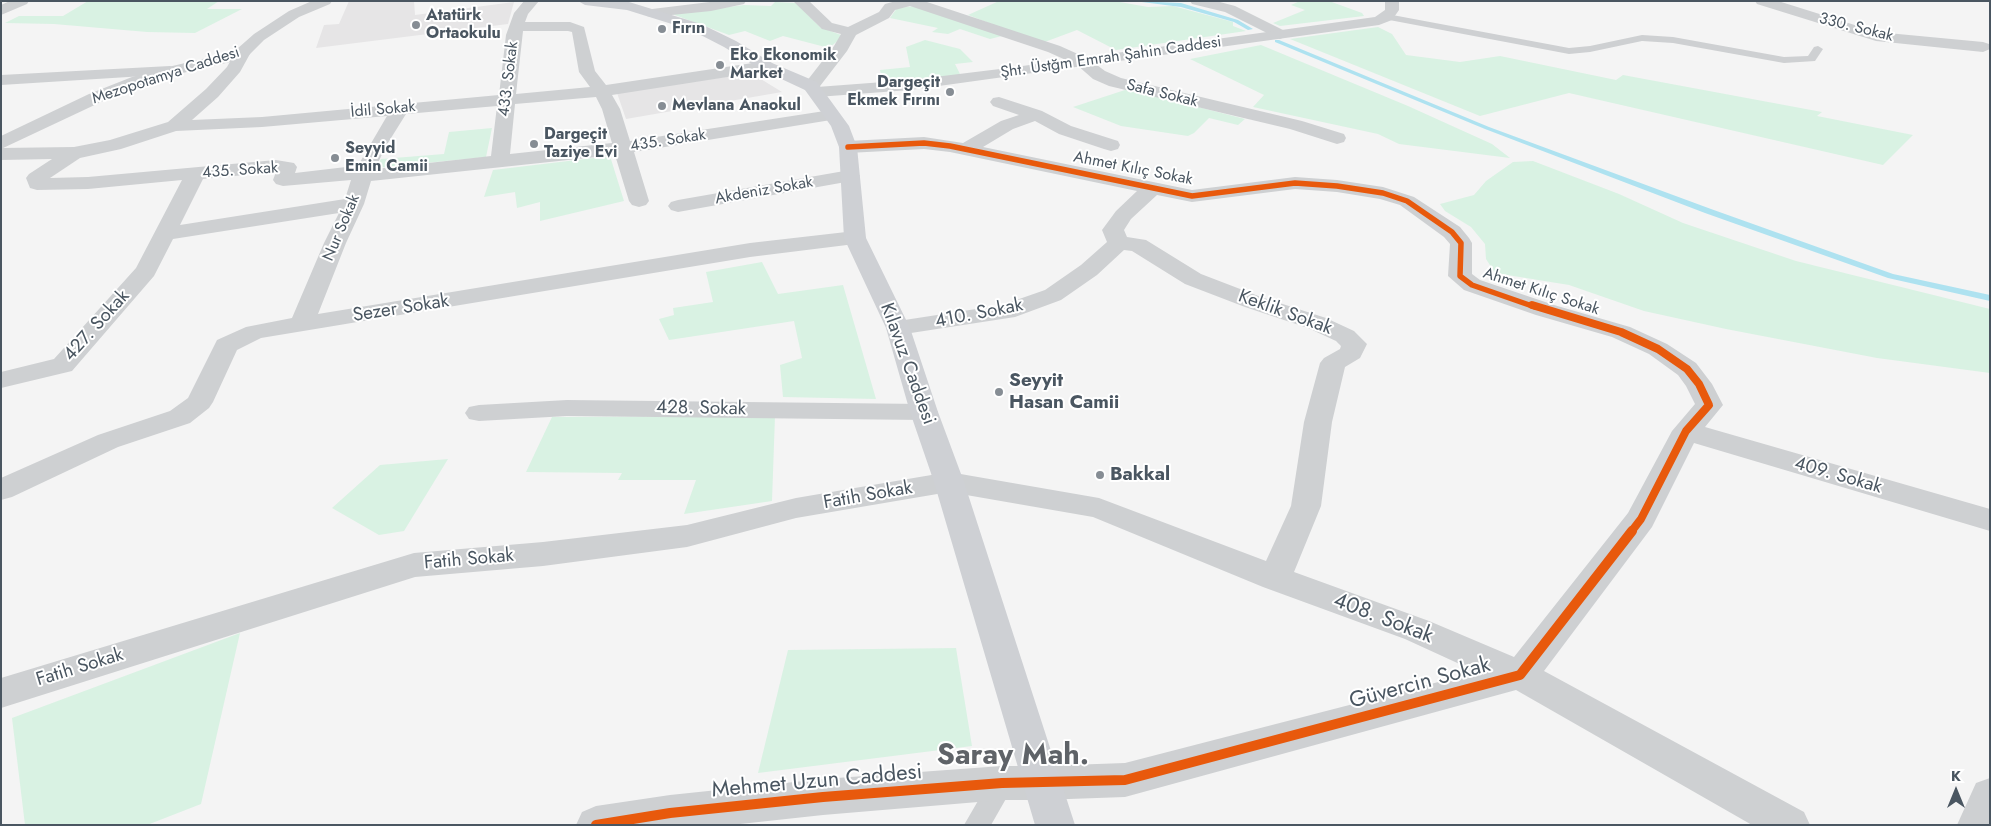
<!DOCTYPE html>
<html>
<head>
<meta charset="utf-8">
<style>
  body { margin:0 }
  #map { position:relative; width:1991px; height:826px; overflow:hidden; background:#f4f4f4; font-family:Jost,sans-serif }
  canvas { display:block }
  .frame { position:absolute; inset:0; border:2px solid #4a5661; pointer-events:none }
  .north { position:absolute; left:1931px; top:766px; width:50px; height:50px; -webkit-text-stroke:4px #fff; paint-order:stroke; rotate:0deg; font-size:14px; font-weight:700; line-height:20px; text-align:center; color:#4a5661 }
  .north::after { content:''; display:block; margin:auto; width:18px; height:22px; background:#4a5661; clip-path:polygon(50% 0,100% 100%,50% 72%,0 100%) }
</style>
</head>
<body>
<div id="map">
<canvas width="1991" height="826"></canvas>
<div class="frame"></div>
<div class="north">K</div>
</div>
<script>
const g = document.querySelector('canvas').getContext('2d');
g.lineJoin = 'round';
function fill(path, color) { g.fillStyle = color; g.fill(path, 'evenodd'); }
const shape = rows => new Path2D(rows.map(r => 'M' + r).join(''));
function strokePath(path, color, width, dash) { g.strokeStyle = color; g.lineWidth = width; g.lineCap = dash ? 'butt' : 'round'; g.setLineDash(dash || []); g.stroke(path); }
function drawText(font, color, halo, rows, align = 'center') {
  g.font = font + ' Jost,sans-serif'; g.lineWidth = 4; g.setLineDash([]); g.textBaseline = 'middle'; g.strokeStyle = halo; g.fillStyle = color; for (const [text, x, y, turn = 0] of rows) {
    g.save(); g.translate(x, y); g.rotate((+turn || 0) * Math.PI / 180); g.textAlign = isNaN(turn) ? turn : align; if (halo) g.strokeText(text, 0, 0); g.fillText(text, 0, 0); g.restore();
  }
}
fill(shape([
  [349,1,414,1,415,15,514,2,508,24,316,48,324,25,339,24],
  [751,73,782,92,626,119,617,93]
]), '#e6e5e6');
fill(shape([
  [88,1,219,1,207,9,242,9,195,33,147,32,54,24,5,23,19,16,63,16],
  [999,1,1114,1,1148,7,1173,6,1233,22,1233,26,1246,31,1116,50,1077,30,1042,43,968,15],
  [1300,1,1329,1,1362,13,1364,16,1280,26,1273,23,1305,10,1291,5],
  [775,2,796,3,820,27,841,35,840,39,829,48,783,36,770,41,745,31,729,35,672,14,744,5,771,6],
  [915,6,1002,36,990,39,960,29,948,34,932,32,938,28,890,18,897,8],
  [1378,27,1392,34,1406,55,1460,62,1500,56,1616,80,1623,75,1822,112,1817,116,1913,135,1883,165,1569,93,1480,116,1290,39],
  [925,40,960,49,973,62,955,64,961,76,882,80,880,70,910,67,906,47],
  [1261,45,1408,106,1492,144,1510,158,1399,144,1378,134,1253,107,1264,95,1190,59],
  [1128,89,1245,119,1238,125,1209,118,1194,133,1188,136,1121,126,1073,107],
  [492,128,486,157,376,168,381,159,444,154,449,132],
  [610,156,624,201,540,221,540,202,517,208,515,192,484,197,493,170],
  [1533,161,1619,194,1683,223,1796,261,1990,309,1990,373,1877,358,1726,329,1644,311,1569,285,1495,273,1486,259,1485,244,1471,227,1445,211,1440,204,1474,195,1486,181,1513,162],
  [762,262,778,294,843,285,876,399,783,397,780,365,802,358,794,321,669,340,659,319,674,315,673,308,713,302,706,272],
  [775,416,772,501,684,514,696,480,618,480,622,473,526,472,552,417],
  [448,459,404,531,379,535,332,508,380,465],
  [240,633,201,804,147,825,25,825,12,718],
  [956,648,972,746,758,773,788,650]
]), '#d9f2e3');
fill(shape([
  [1134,1,1181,3,1238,20,1253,29,1248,30,1234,22,1181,7,1134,1],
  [1275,40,1279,40,1489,127,1711,209,1893,274,1990,295,1990,301,1888,278,1705,213,1485,129,1275,42,1275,40]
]), '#aee2f0');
fill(shape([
  [1387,14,1569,48,1590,46,1642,35,1673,37,1784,57,1808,56,1814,47,1818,46,1823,49,1815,61,1784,63,1673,43,1642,41,1590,52,1569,54,1384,19,1382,17,1387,14],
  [1002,772,1011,775,1015,783,991,825,964,825,993,775,1002,772]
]), '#ced0d2');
fill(shape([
  [524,1,539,1,528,14,525,22,570,22,584,27,595,71,606,85,766,61,772,63,774,66,772,69,766,71,612,95,620,109,630,141,831,110,837,111,840,115,837,119,831,120,634,152,649,201,646,205,639,207,632,205,629,201,615,155,371,181,364,204,346,243,318,314,750,243,855,231,863,233,866,238,863,243,750,257,261,338,237,350,213,402,209,408,190,423,118,447,12,497,1,500,1,478,98,435,170,411,188,398,217,340,246,327,292,318,324,243,339,213,173,239,154,276,72,371,1,388,1,372,54,359,136,268,182,180,88,189,37,190,30,188,26,178,29,174,52,159,1,160,1,148,74,147,110,140,168,122,206,89,227,67,237,49,243,47,249,49,251,52,240,72,218,97,192,120,262,117,499,95,506,35,514,13,524,1],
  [523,31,568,31,572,32,579,72,590,87,516,94,523,31],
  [596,97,602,109,612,143,510,154,515,104,596,97],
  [497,106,491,156,375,169,386,146,406,114,497,106],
  [387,116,356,169,346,167,295,173,297,167,294,163,276,160,88,177,50,178,80,158,121,149,176,131,262,127,387,116],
  [276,172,273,180,276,184,283,186,351,180,345,199,180,225,203,179,276,172],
  [718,1,746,1,744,4,711,11,652,17,647,16,645,13,647,10,652,9,718,1],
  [793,1,809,1,832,23,848,27,879,12,885,4,896,1,924,1,1060,46,1089,59,1105,71,1121,78,1302,121,1344,134,1346,138,1344,142,1337,144,1290,129,1109,86,1093,79,1077,65,1048,52,910,6,895,10,889,18,856,35,847,51,817,90,811,91,805,90,803,86,834,46,841,34,822,29,793,1],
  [1190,1,1216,1,1235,6,1285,31,1288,34,1285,37,1280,39,1275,37,1225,12,1192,4,1190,1],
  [1755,1,1778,1,1877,32,1983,42,1989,44,1990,49,1983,52,1876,41,1757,4,1755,1],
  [170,66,176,68,178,71,176,74,1,85,1,75,170,66],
  [999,97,1042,111,1071,126,1118,141,1120,145,1118,149,1111,151,1104,149,1059,134,1035,121,1013,129,983,147,1192,190,1295,177,1337,180,1383,187,1414,197,1460,227,1469,238,1472,243,1472,274,1480,280,1554,305,1630,327,1667,344,1696,363,1712,384,1723,405,1705,427,1990,509,1990,531,1694,443,1652,527,1544,671,1804,812,1810,825,1752,825,1516,690,1125,797,1041,800,1027,795,1021,783,1027,771,1041,766,1125,763,1477,672,1405,639,1263,587,1093,517,949,492,796,518,687,547,543,566,415,577,1,708,1,678,414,553,543,542,687,525,796,498,949,472,1099,498,1266,561,1291,506,1304,422,1320,363,1324,358,1340,349,1341,346,1336,341,1308,328,1245,307,1185,284,1132,251,1124,250,1097,275,1061,300,1015,317,898,335,889,333,886,328,889,323,898,321,1002,305,1045,290,1081,265,1107,242,1102,230,1116,211,1137,191,950,152,924,149,848,153,841,151,839,147,841,143,848,141,924,137,963,143,1001,121,1019,115,993,106,990,102,993,98,999,97],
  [1295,189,1337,192,1380,199,1400,205,1444,237,1450,244,1448,276,1464,290,1536,315,1612,337,1649,354,1678,375,1686,386,1695,404,1672,431,1628,513,1514,657,1429,621,1294,572,1321,506,1332,422,1345,367,1360,358,1367,344,1354,331,1326,318,1261,297,1201,274,1146,240,1127,237,1124,230,1131,219,1157,195,1192,202,1295,189],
  [850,170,857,172,860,176,857,180,678,212,671,210,668,206,671,202,678,200,850,170],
  [567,400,924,404,934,406,938,412,934,418,924,420,567,416,479,421,469,419,465,413,469,407,479,405,567,400],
  [1990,778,1990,825,1957,825,1976,783,1990,778]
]), '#ced0d2');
fill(shape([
  [10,1,29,1,27,4,1,15,1,5,10,1],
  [312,1,332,1,330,4,299,17,264,40,249,55,230,62,174,75,144,85,101,102,1,149,1,136,89,94,132,77,164,68,219,55,237,49,254,34,289,11,312,1],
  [1385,1,1399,1,1399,10,1392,20,1379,25,910,90,817,97,811,96,808,92,811,88,817,87,910,80,1008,68,1375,17,1385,10,1385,1],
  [1002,766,1041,766,1055,771,1061,783,1055,795,1041,800,1002,800,823,815,731,825,576,825,582,812,596,806,670,795,823,779,1002,766]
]), '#ced0d2');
fill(shape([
  [578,1,629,2,701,24,736,41,772,63,817,82,849,126,857,147,866,238,910,328,938,412,964,482,1075,825,1035,825,934,482,910,412,886,328,844,238,839,147,831,126,805,90,760,69,724,47,691,30,627,10,585,5,578,1]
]), '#ced0d4');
strokePath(shape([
  [848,147,924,143,950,146,1192,196,1295,183,1337,186,1383,193,1407,201,1452,232,1461,243,1460,276,1472,285,1535,307]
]), '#e8590c', 5.5);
strokePath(shape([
  [1532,305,1621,332,1658,349,1687,369,1699,384,1709,405,1686,431,1641,519,1631,532]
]), '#e8590c', 8);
strokePath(shape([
  [596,825,670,813,823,797,1002,783,1125,780,1520,675,1632,531]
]), '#e8590c', 10);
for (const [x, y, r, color] of [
  [416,25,5,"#868d94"],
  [662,29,5,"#868d94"],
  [720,65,5,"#868d94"],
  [950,92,5,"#868d94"],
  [662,106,5,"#868d94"],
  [534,144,5,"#868d94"],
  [335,158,5,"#868d94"],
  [999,392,5,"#868d94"],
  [1100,475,5,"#868d94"]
]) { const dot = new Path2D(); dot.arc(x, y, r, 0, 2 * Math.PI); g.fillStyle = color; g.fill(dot); strokePath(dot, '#fff', 2); }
drawText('bold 16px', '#4a5661', '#fff', [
  ["Atatürk",426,16],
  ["Ortaokulu",426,34],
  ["Fırın",672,29],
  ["Eko Ekonomik",730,56],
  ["Market",730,74],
  ["Dargeçit",940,83,"right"],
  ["Ekmek Fırını",940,101,"right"],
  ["Mevlana Anaokul",672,106],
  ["Dargeçit",544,135],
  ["Taziye Evi",544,153],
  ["Seyyid",345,149],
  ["Emin Camii",345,167]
], 'left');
drawText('16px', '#4a5661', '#fff', [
  ["330. Sokak",1856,28,14],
  ["Şht. Üstğm Emrah Şahin Caddesi",1111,58,-8],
  ["Mezopotamya Caddesi",166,76,-18],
  ["433. Sokak",509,79,-83],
  ["Safa Sokak",1162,94,14],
  ["İdil Sokak",383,110,-5],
  ["435. Sokak",668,141,-9],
  ["Ahmet Kılıç Sokak",1133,169,11],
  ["435. Sokak",240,171,-4],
  ["Akdeniz Sokak",764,191,-10],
  ["Nur Sokak",342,228,-67],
  ["Ahmet Kılıç Sokak",1541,292,18]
]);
drawText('19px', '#4a5661', '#fff', [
  ["Sezer Sokak",401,309,-9],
  ["Keklik Sokak",1285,313,20],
  ["410. Sokak",979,314,-11],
  ["427. Sokak",97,326,-48],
  ["Kılavuz Caddesi",907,364,70],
  ["428. Sokak",701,409,1],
  ["409. Sokak",1838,476,16],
  ["Fatih Sokak",868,496,-10],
  ["Fatih Sokak",469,560,-5],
  ["Fatih Sokak",80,668,-17]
]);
drawText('bold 19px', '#4a5661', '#fff', [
  ["Seyyit",1009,381],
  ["Hasan Camii",1009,403],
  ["Bakkal",1110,475]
], 'left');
drawText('22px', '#4a5661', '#fff', [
  ["408. Sokak",1383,619,21],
  ["Güvercin Sokak",1420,684,-15],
  ["Mehmet Uzun Caddesi",817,782,-5]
]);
drawText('bold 29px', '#5f6368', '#fff', [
  ["Saray Mah.",1013,757]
]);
</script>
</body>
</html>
